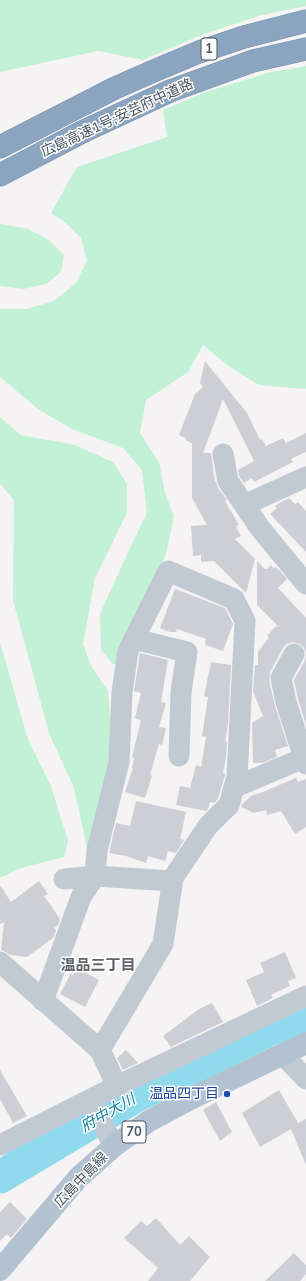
<!DOCTYPE html>
<html>
<head>
<meta charset="utf-8">
<style>
  body { margin:0 }
  canvas { display:block; background:#f5f3f3 }
</style>
</head>
<body>
<canvas width="306" height="1281"></canvas>
<script>
const g = document.querySelector('canvas').getContext('2d');
g.lineJoin = 'round';
function fill(path, color) { g.fillStyle = color; g.fill(path, 'evenodd'); }
const shape = rows => new Path2D(rows.map(r => 'M' + r).join(''));
function strokePath(path, color, width, dash) { g.strokeStyle = color; g.lineWidth = width; g.lineCap = dash ? 'butt' : 'round'; g.setLineDash(dash || []); g.stroke(path); }
function drawText(font, color, halo, rows, align = 'center') {
  g.font = font + ' Mulish,"Noto Sans JP",sans-serif'; g.lineWidth = 3; g.setLineDash([]); g.textBaseline = 'middle'; g.strokeStyle = halo; g.fillStyle = color; for (const [text, x, y, turn = 0] of rows) {
    g.save(); g.translate(x, y); g.rotate((+turn || 0) * Math.PI / 180); g.textAlign = isNaN(turn) ? turn : align; if (halo) g.strokeText(text, 0, 0); g.fillText(text, 0, 0); g.restore();
  }
}
fill(shape([
  [0,0,306,0,306,6,262,15,201,35,143,60,98,51,0,72],
  [306,66,306,389,259,385,227,365,203,345,188,372,146,400,140,433,159,462,165,493,174,516,166,554,120,660,114,665,101,650,100,614,129,550,147,513,142,470,123,448,72,429,38,409,0,377,0,309,27,309,54,301,76,283,87,261,81,238,66,223,51,213,77,167,167,137,163,110,206,92,271,72],
  [0,224,28,229,49,240,64,255,61,272,46,284,23,289,0,286],
  [0,417,21,435,75,445,113,462,127,484,127,513,95,578,83,644,91,666,108,691,111,737,108,770,87,848,74,788,49,733,13,600,14,501,0,483],
  [0,642,27,737,51,786,68,841,64,857,21,868,0,878]
]), '#c3f1d5');
strokePath(shape([
  [0,1177,134,1097,271,1029,306,1016]
]), '#90daee', 33);
fill(shape([
  [205,361,247,413,260,440,262,439,266,446,283,438,286,443,306,433,306,452,291,459,293,462,254,482,252,478,244,483,239,476,238,470,254,461,223,399,203,453,211,453,215,482,216,482,218,488,227,500,225,501,239,525,236,526,241,536,235,539,255,559,246,593,214,561,201,562,201,555,193,556,191,526,207,525,192,498,192,443,185,440,186,438,179,435,195,394,203,387,200,383],
  [289,498,295,504,298,502,306,511,306,552,270,514,277,508,275,506,281,502],
  [257,561,265,569,267,569,271,565,274,569,275,567,279,570,287,579,278,588,306,618,306,725,298,699,294,680,305,660,306,653,304,648,300,644,293,642,287,644,283,648,270,672,269,680,275,706,288,746,275,750,277,757,262,763,253,763,252,723,263,716,253,691,255,665,258,665,258,652,269,637,267,636,276,626,279,627,257,605],
  [175,589,225,608,233,624,223,651,205,645,206,639,177,629,176,632,170,632,160,628],
  [140,653,168,660,161,702,166,703,159,727,166,728,162,745,159,744,150,775,152,776,145,798,125,792,133,768,132,768,134,758,132,757,141,720,135,718,141,693,134,691],
  [211,662,231,665,228,724,225,742,227,741,226,757,223,773,225,773,225,775,218,799,214,803,210,802,208,809,206,811,176,805,180,786,190,788,196,765,201,767,206,737,202,736,208,697,204,696],
  [296,778,298,782,306,779,306,827,295,834,281,811,267,815,266,810,254,813,241,807,242,804,251,796,263,792],
  [136,801,186,812,180,839,184,840,176,853,168,851,165,861,148,856,146,863,126,856,109,853,116,823,130,826],
  [39,881,48,894,44,896,60,919,58,925,54,928,56,931,53,938,27,957,11,955,1,950,4,922,0,924,0,885,11,902],
  [285,952,296,978,288,981,290,986,271,995,273,998,257,1006,246,980,264,972,260,963],
  [77,968,99,980,85,1007,60,994,71,973,73,975],
  [212,1003,223,1022,171,1047,163,1036,199,1009],
  [126,1050,138,1063,123,1070,117,1058],
  [0,1070,27,1116,13,1123,0,1099],
  [279,1090,298,1123,306,1119,306,1165,291,1129,260,1147,242,1113],
  [216,1102,232,1132,220,1141,203,1110],
  [10,1202,27,1219,11,1238,7,1234,0,1241,0,1212],
  [156,1218,180,1245,189,1236,210,1257,190,1281,148,1281,158,1268,124,1238,141,1221,147,1226],
  [294,1253,306,1265,306,1274,300,1281,265,1281]
]), '#cdcfd5');
const motorway = shape([
  [0,147,115,88,156,70,199,52,244,37,306,21],
  [0,175,82,132,170,91,253,61,306,49]
]);
strokePath(motorway, '#7690ad', 23);
strokePath(shape([
  [223,454,228,481,260,528,306,584],
  [244,505,306,477],
  [134,639,187,652,181,692,179,756],
  [294,654,281,678,286,702,306,764],
  [235,787,304,758],
  [64,879,95,876,172,881],
  [0,962,100,1050,117,1086],
  [43,1001,81,897,95,876,97,850,119,762,122,692,128,651,168,571,234,599,245,621,237,777,229,805,208,826,173,878,163,944,100,1050],
  [282,1054,306,1079],
  [90,1100,114,1146],
  [0,1145,117,1086,306,996]
]), '#c1cad2', 21);
strokePath(shape([
  [0,1270,78,1178,114,1146,149,1121,190,1099,306,1043]
]), '#b3c2d1', 22);
strokePath(motorway, '#8ba5c1', 22);
for (const [x, y, r, color] of [
  [227,1094,4,"#1a4fb4"]
]) { const dot = new Path2D(); dot.arc(x, y, r, 0, 2 * Math.PI); g.fillStyle = color; g.fill(dot); strokePath(dot, '#fff', 1.5); }
for (const [x, y, w] of [
  [209,49,16],
  [134,1132,24]
]) { const box = new Path2D(); box.roundRect(x - w / 2, y - 11, w, 22, 3); g.fillStyle = '#fff'; g.fill(box); strokePath(box, '#4a5661', 1); }
drawText('bold 13px', '#4a5661', null, [
  ["1",209,49],
  ["70",134,1132]
]);
drawText('14px', '#4a5661', '#fff', [
  ["広島高速1号;安芸府中道路",117,118,-25],
  ["広島中島線",81,1180,-46]
]);
drawText('14px', '#164399', '#fff', [
  ["温品四丁目",219,1094]
], 'right');
drawText('bold 15px', '#5f6368', '#fff', [
  ["温品三丁目",98,965]
]);
drawText('italic 15px', '#0c7c9b', '#fff', [
  ["府中大川",108,1113,-30]
]);
</script>
</body>
</html>
